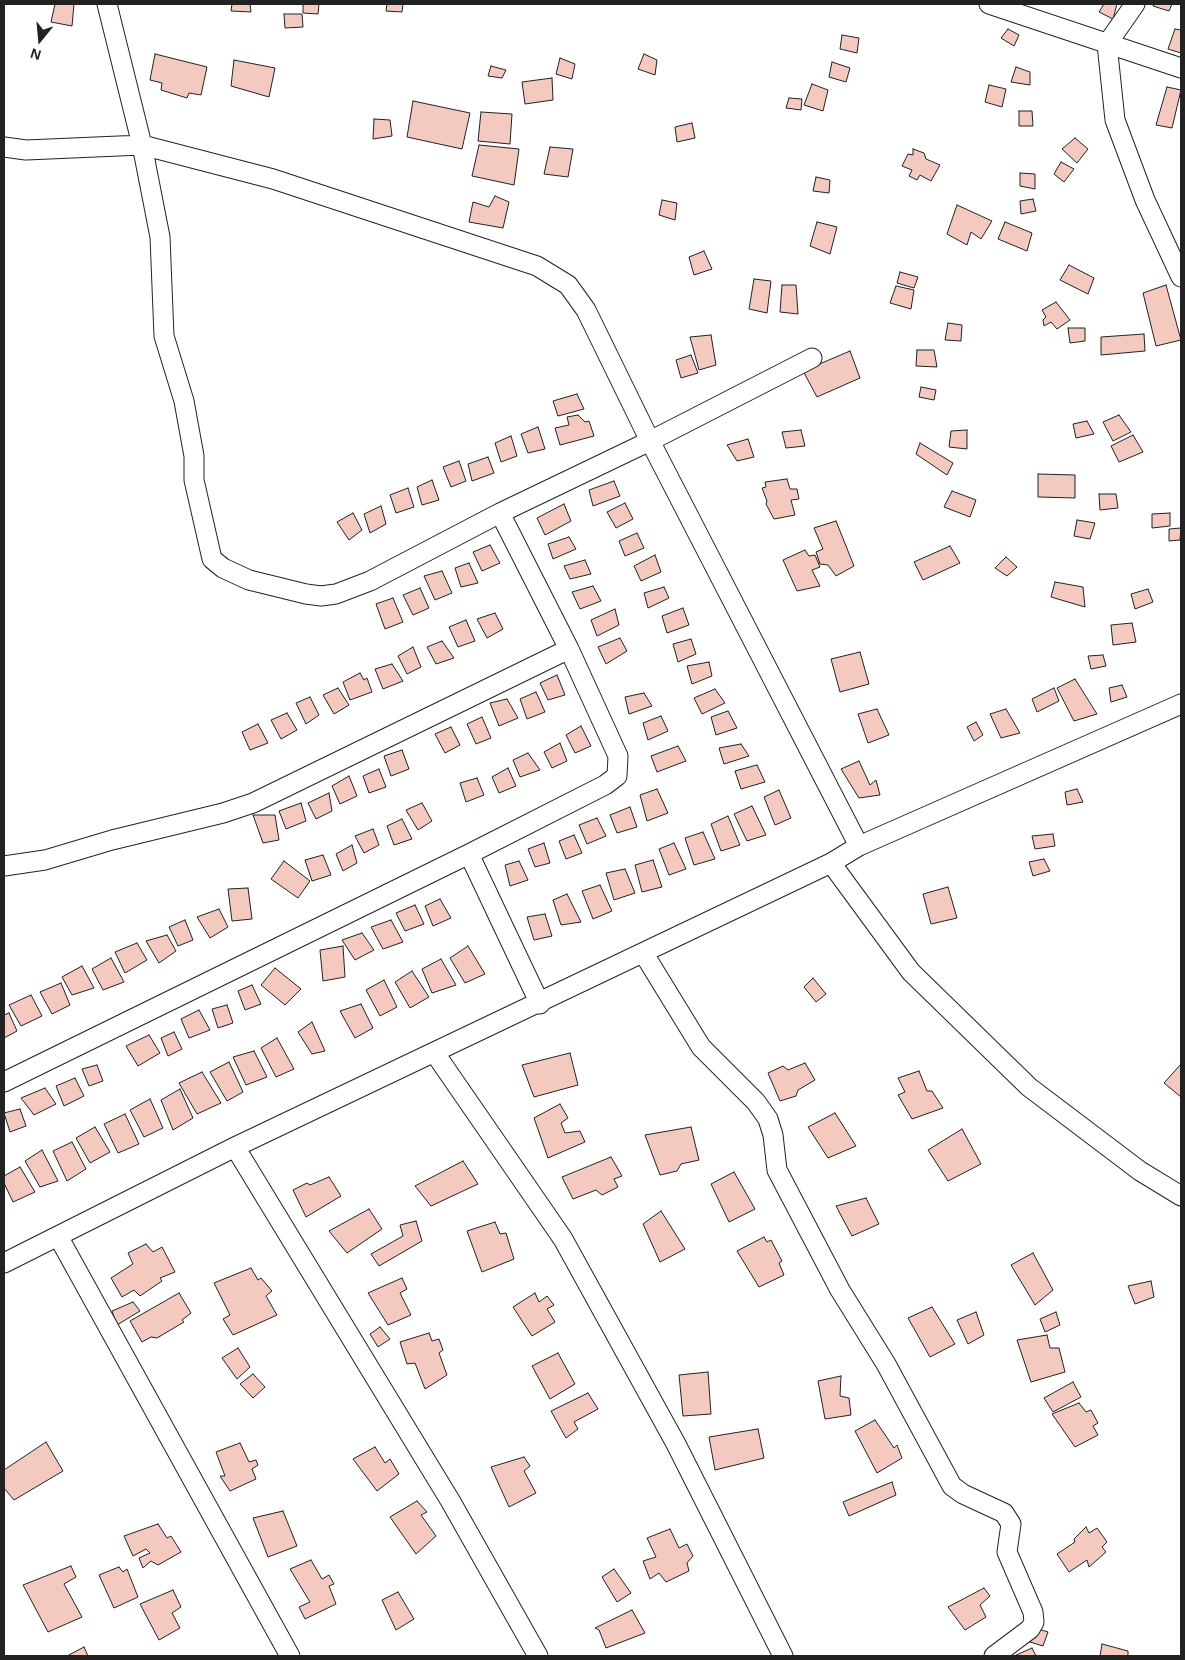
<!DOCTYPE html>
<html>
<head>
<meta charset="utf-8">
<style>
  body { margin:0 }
  #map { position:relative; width:1185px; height:1660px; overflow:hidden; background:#fff; font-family:Helvetica,sans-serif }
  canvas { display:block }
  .frame { position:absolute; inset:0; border:5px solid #222; pointer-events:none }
  .north { position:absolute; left:15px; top:15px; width:50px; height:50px; -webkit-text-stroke:4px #fff; paint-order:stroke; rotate:197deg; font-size:14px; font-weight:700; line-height:20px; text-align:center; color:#222 }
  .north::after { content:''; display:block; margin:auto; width:18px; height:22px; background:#222; clip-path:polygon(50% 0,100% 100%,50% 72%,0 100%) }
</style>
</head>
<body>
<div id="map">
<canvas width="1185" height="1660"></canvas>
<div class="frame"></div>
<div class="north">N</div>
</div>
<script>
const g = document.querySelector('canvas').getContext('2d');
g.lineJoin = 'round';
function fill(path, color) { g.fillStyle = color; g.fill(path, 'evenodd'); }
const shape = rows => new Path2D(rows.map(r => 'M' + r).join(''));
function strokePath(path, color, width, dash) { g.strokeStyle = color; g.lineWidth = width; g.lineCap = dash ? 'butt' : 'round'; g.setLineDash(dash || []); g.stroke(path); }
const building = shape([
  [55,4,74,4,72,26,51,22,55,4],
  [232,4,250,4,251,12,231,11,232,4],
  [303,4,319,4,318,14,303,13,303,4],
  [387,4,403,4,402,12,386,11,387,4],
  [1104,4,1117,4,1113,19,1099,12,1104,4],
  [1154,4,1172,4,1169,11,1153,6,1154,4],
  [284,14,302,14,303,27,285,28,284,14],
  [1008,29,1019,35,1014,46,1001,38,1008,29],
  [1175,29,1181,30,1181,53,1168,49,1175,29],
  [842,35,859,38,857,53,840,49,842,35],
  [155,54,207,67,201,95,189,93,187,98,161,90,162,83,150,80,155,54],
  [644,54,657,60,655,75,638,69,644,54],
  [560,58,575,64,572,79,556,74,560,58],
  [234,60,275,68,269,97,231,86,234,60],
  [832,62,850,68,846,82,829,77,832,62],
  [491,66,506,70,502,78,488,76,491,66],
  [1016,67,1030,72,1030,85,1011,82,1016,67],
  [552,78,553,100,525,104,522,82,552,78],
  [812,84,828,90,823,111,804,105,812,84],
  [989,85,1006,89,1002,107,985,102,989,85],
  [1167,87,1181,90,1172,128,1156,125,1167,87],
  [789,98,802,99,801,110,786,108,789,98],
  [413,101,470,113,462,149,407,137,413,101],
  [1019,111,1032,111,1033,126,1019,126,1019,111],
  [481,112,512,114,510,144,478,141,481,112],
  [374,119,390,120,392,136,373,139,374,119],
  [692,123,695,138,677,142,675,127,692,123],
  [1075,138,1088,149,1077,163,1062,149,1075,138],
  [479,145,519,149,514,185,472,176,479,145],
  [550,147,573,149,568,177,544,174,550,147],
  [913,149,924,153,926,159,940,165,931,181,920,175,917,180,909,176,912,170,902,166,908,154,913,155,913,149],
  [1061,162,1074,169,1064,182,1054,174,1061,162],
  [1020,173,1035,174,1035,189,1020,186,1020,173],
  [816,177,830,180,829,193,813,191,816,177],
  [495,196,509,202,503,228,469,222,473,202,489,207,495,196],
  [1033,199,1036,211,1021,214,1020,201,1033,199],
  [662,200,677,203,675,220,659,215,662,200],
  [957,205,992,221,981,239,971,232,967,245,947,234,957,205],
  [817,222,837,227,830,254,810,246,817,222],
  [1005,222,1032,233,1027,251,998,239,1005,222],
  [704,251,712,269,694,275,689,257,704,251],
  [1069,265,1094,278,1088,294,1060,280,1069,265],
  [900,272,918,277,914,288,897,283,900,272],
  [754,279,771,281,767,313,749,309,754,279],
  [782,285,796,285,798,314,780,312,782,285],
  [1166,285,1181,340,1156,346,1143,293,1166,285],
  [896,286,914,290,911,309,890,303,896,286],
  [1056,302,1070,320,1057,329,1051,322,1044,326,1043,320,1046,317,1042,310,1056,302],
  [948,323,962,325,961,341,945,340,948,323],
  [1068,328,1085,328,1085,341,1070,343,1068,328],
  [1144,334,1145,351,1101,355,1101,337,1144,334],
  [711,335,716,365,699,370,690,337,711,335],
  [917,350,934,350,937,367,916,366,917,350],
  [850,351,860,378,817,397,803,371,850,351],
  [691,355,698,373,681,378,676,360,691,355],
  [921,387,936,390,934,400,919,397,921,387],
  [577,394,584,409,558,416,553,401,577,394],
  [578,415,585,422,589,421,594,436,560,445,555,428,569,425,567,417,578,415],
  [1119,415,1131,432,1113,441,1103,422,1119,415],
  [1087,421,1094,434,1076,438,1073,424,1087,421],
  [538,427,545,449,528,453,521,434,538,427],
  [801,430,805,446,786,448,782,432,801,430],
  [967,430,967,449,949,447,951,431,967,430],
  [1133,435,1143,452,1119,462,1111,446,1133,435],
  [511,436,517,456,501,462,495,443,511,436],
  [748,439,754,457,737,461,727,445,748,439],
  [920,443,953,463,947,475,916,454,920,443],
  [488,457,494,473,472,481,468,464,488,457],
  [459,461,466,481,451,487,443,467,459,461],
  [1038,474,1075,475,1075,498,1038,497,1038,474],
  [787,479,790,489,797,489,799,499,791,500,795,515,774,519,766,504,767,501,762,488,766,487,765,482,787,479],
  [432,480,439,500,422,505,417,487,432,480],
  [614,481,620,496,593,506,589,490,614,481],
  [408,488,414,507,396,513,390,495,408,488],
  [952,491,976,500,970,517,944,507,952,491],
  [1099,494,1116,494,1118,508,1100,510,1099,494],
  [625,503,633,519,616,528,607,512,625,503],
  [564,504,571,521,545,535,537,518,564,504],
  [381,506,386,524,370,533,364,514,381,506],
  [353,513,362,530,349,540,337,522,353,513],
  [1170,513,1170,526,1152,528,1152,514,1170,513],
  [1077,520,1095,523,1090,539,1074,536,1077,520],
  [836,521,854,566,836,576,828,565,820,564,816,552,823,549,814,528,836,521],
  [1181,528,1180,540,1169,541,1169,529,1181,528],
  [637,533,644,548,625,556,619,541,637,533],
  [569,537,576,549,553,559,548,544,569,537],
  [490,545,500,563,482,571,473,552,490,545],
  [950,546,960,563,923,580,914,562,950,546],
  [805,550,809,556,815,555,820,567,812,570,820,586,797,591,783,560,805,550],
  [655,555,661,572,641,581,634,566,655,555],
  [1006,557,1017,567,1007,576,995,568,1006,557],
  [585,560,591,574,570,579,564,566,585,560],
  [469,563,478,583,461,587,455,568,469,563],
  [442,571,452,593,435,600,424,576,442,571],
  [1055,582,1083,587,1085,607,1051,597,1055,582],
  [593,586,601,601,580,609,572,592,593,586],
  [664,587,669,598,648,608,644,593,664,587],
  [420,588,429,608,413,615,403,595,420,588],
  [1148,589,1153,602,1135,609,1131,594,1148,589],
  [393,598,403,622,385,629,376,604,393,598],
  [683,608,689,625,667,633,662,616,683,608],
  [615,609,619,625,597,636,591,620,615,609],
  [495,613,503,629,487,638,477,619,495,613],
  [466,620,475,641,458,647,449,627,466,620],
  [1132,623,1136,642,1113,645,1111,625,1132,623],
  [620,638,627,651,606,664,598,647,620,638],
  [691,639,696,654,678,662,673,644,691,639],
  [442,641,454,658,436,664,427,647,442,641],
  [413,647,421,667,407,674,398,656,413,647],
  [860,652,869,684,840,692,831,659,860,652],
  [1103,655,1106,666,1091,669,1088,656,1103,655],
  [709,662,712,676,692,684,687,666,709,662],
  [392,664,403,681,383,689,375,669,392,664],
  [360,673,364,680,367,678,372,692,350,700,343,682,360,673],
  [557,675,565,695,548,700,540,683,557,675],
  [1075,679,1097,714,1074,721,1057,688,1075,679],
  [1122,685,1127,697,1111,702,1109,688,1122,685],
  [338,688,349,705,334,714,323,695,338,688],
  [1054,688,1059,701,1037,712,1032,699,1054,688],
  [715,689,725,703,702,714,694,698,715,689],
  [536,692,545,712,527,719,520,699,536,692],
  [644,693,652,706,629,714,625,697,644,693],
  [310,697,319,715,306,724,296,703,310,697],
  [507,699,518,718,499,726,490,703,507,699],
  [877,709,889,735,868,743,858,714,877,709],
  [1006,709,1020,733,1001,738,990,714,1006,709],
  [728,711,737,728,716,735,711,717,728,711],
  [287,713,297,730,281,739,271,720,287,713],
  [661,716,668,731,648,740,643,723,661,716],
  [482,717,491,738,476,744,467,724,482,717],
  [976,722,983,735,974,741,967,727,976,722],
  [258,724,268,743,250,750,242,732,258,724],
  [581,726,591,746,575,753,566,735,581,726],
  [451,727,460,745,445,753,435,734,451,727],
  [560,743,567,761,552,768,544,752,560,743],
  [741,744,749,756,724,764,719,748,741,744],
  [678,746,686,761,657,772,651,756,678,746],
  [402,750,409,769,391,776,384,756,402,750],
  [528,753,540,770,520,777,513,760,528,753],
  [859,761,870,785,876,780,880,795,859,798,841,769,859,761],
  [757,765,765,782,741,789,735,771,757,765],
  [508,768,516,786,499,793,492,777,508,768],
  [379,769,386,787,369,793,363,776,379,769],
  [349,776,357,796,340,804,332,786,349,776],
  [477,778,484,795,466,802,460,783,477,778],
  [657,789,668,813,647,821,640,795,657,789],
  [1077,789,1083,802,1067,805,1065,792,1077,789],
  [779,790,791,818,775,825,764,797,779,790],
  [329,793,332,811,316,819,308,803,329,793],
  [301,803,306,821,286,829,279,811,301,803],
  [422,803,432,821,418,830,406,810,422,803],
  [752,806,766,835,747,841,734,814,752,806],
  [630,807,637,827,617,833,610,815,630,807],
  [253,815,275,815,279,840,263,843,253,815],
  [728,816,740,845,721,851,711,824,728,816],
  [597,818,606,836,587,844,579,825,597,818],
  [402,819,412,839,394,845,387,826,402,819],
  [373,829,379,845,364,853,355,836,373,829],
  [703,832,715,859,694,865,685,838,703,832],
  [1053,834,1055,846,1035,849,1032,836,1053,834],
  [574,835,582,853,566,859,559,841,574,835],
  [544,843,550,863,535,867,528,849,544,843],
  [674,843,686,869,669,875,659,849,674,843],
  [352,845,357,863,343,871,336,854,352,845],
  [323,855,331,875,312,881,305,860,323,855],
  [1044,859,1050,871,1033,876,1029,862,1044,859],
  [653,860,662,887,642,892,635,865,653,860],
  [284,861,310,881,298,898,271,879,284,861],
  [519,861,528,880,510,886,505,865,519,861],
  [625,869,635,893,614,900,606,873,625,869],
  [600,885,612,911,593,919,582,891,600,885],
  [948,887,957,918,931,924,923,894,948,887],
  [248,888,252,919,232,921,228,889,248,888],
  [567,894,581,922,561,925,553,900,567,894],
  [440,899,451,918,433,926,425,906,440,899],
  [415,905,424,924,405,931,396,913,415,905],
  [219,909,228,927,210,938,197,917,219,909],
  [545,914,552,936,534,940,527,917,545,914],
  [185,920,193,940,178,946,169,927,185,920],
  [391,920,403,942,383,949,371,927,391,920],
  [362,933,374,950,355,960,342,940,362,933],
  [167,935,176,951,159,963,146,941,167,935],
  [137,943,147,960,125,973,115,952,137,943],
  [343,946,345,977,323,981,320,950,343,946],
  [468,946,485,974,465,983,450,958,468,946],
  [111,958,124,982,103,990,92,969,111,958],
  [441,959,456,985,432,993,422,969,441,959],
  [82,966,94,988,72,995,62,977,82,966],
  [275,968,301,989,285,1005,261,985,275,968],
  [412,971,429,997,410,1008,395,982,412,971],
  [813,978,826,994,816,1002,804,987,813,978],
  [384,980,397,1007,380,1016,366,990,384,980],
  [61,983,70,1005,52,1014,40,992,61,983],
  [252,985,261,1004,245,1010,238,991,252,985],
  [31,995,42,1016,21,1026,9,1005,31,995],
  [361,1004,373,1028,355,1038,340,1011,361,1004],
  [227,1005,233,1023,218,1028,212,1009,227,1005],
  [199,1010,210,1030,189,1038,181,1019,199,1010],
  [9,1013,17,1031,4,1038,4,1015,9,1013],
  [312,1022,325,1051,312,1054,298,1032,312,1022],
  [174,1032,182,1049,168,1056,161,1038,174,1032],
  [149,1035,160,1053,138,1066,126,1046,149,1035],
  [277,1038,294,1069,276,1077,261,1048,277,1038],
  [254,1051,267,1077,246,1085,233,1057,254,1051],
  [570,1053,578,1085,534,1097,522,1065,570,1053],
  [229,1062,243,1092,227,1101,210,1072,229,1062],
  [805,1063,815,1080,798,1090,796,1096,780,1101,768,1073,783,1066,788,1070,805,1063],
  [1181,1064,1181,1097,1164,1083,1181,1064],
  [97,1065,103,1081,89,1086,82,1069,97,1065],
  [919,1071,927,1091,932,1091,943,1108,912,1119,898,1095,905,1092,898,1078,919,1071],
  [202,1072,221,1103,197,1114,179,1083,202,1072],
  [75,1078,84,1096,64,1106,56,1086,75,1078],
  [45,1088,56,1104,34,1115,21,1098,45,1088],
  [180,1089,193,1118,173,1130,161,1100,180,1089],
  [150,1099,163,1128,144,1137,130,1110,150,1099],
  [560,1104,568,1118,561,1123,565,1133,580,1131,585,1142,548,1158,534,1118,560,1104],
  [20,1109,26,1126,10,1132,4,1113,20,1109],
  [835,1113,856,1146,828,1158,808,1127,835,1113],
  [125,1114,139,1144,118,1153,104,1124,125,1114],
  [95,1127,110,1152,90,1163,76,1138,95,1127],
  [691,1127,699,1160,681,1164,677,1171,660,1175,645,1135,691,1127],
  [962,1129,981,1164,948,1181,928,1150,962,1129],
  [72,1142,86,1169,67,1181,53,1151,72,1142],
  [42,1150,58,1181,40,1187,25,1161,42,1150],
  [611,1157,622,1176,614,1179,618,1187,602,1195,596,1190,573,1199,562,1177,611,1157],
  [463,1161,478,1184,431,1206,415,1186,463,1161],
  [20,1167,35,1192,13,1202,4,1183,4,1176,20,1167],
  [734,1172,755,1209,729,1222,711,1184,734,1172],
  [329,1177,341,1196,306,1217,293,1190,307,1183,310,1185,329,1177],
  [866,1198,879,1224,852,1236,836,1206,866,1198],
  [369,1209,382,1229,347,1253,329,1231,369,1209],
  [661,1211,685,1249,660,1262,643,1224,661,1211],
  [416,1221,422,1241,379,1266,371,1254,403,1236,400,1225,416,1221],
  [495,1222,500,1234,506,1233,514,1259,482,1272,467,1231,495,1222],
  [764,1237,767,1242,771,1240,782,1261,779,1263,784,1275,759,1287,737,1251,764,1237],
  [146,1244,153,1252,162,1247,175,1272,160,1278,162,1281,140,1296,134,1290,122,1297,111,1278,133,1264,128,1253,146,1244],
  [1033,1253,1053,1290,1035,1305,1011,1265,1033,1253],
  [251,1268,258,1280,261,1278,272,1291,266,1296,277,1315,233,1335,223,1319,230,1315,214,1283,251,1268],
  [402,1278,407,1289,400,1293,411,1315,388,1325,368,1293,402,1278],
  [1151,1281,1154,1297,1135,1304,1128,1286,1151,1281],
  [179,1293,191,1313,182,1320,184,1322,157,1338,151,1337,142,1342,130,1321,179,1293],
  [535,1293,539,1302,547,1296,554,1305,547,1309,555,1322,532,1336,513,1307,535,1293],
  [133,1302,140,1311,117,1325,112,1311,133,1302],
  [932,1307,955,1344,930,1357,908,1318,932,1307],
  [976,1312,984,1335,968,1344,957,1320,976,1312],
  [1056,1312,1060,1325,1045,1332,1040,1319,1056,1312],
  [380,1327,390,1339,378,1347,370,1334,380,1327],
  [429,1333,432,1341,439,1339,443,1350,439,1353,447,1375,425,1389,415,1363,407,1364,400,1342,429,1333],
  [1047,1335,1050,1348,1059,1348,1065,1372,1031,1382,1017,1340,1047,1335],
  [238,1348,250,1367,237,1379,222,1358,238,1348],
  [558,1353,575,1384,550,1399,532,1366,558,1353],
  [708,1372,711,1414,683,1416,679,1375,708,1372],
  [253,1374,265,1387,253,1398,240,1384,253,1374],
  [841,1376,840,1396,849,1398,851,1415,825,1419,818,1381,841,1376],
  [1073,1382,1081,1397,1053,1412,1044,1398,1073,1382],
  [588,1393,598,1409,574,1422,578,1429,566,1438,551,1411,588,1393],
  [1079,1403,1086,1412,1091,1410,1098,1423,1093,1426,1098,1435,1075,1447,1052,1414,1079,1403],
  [875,1420,894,1448,897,1445,902,1458,877,1473,855,1431,875,1420],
  [758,1429,764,1458,715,1470,709,1437,758,1429],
  [46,1442,63,1471,14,1500,4,1488,4,1470,46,1442],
  [240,1443,249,1462,256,1460,258,1465,252,1469,256,1479,230,1491,220,1476,225,1476,216,1452,240,1443],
  [375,1447,385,1463,390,1459,399,1474,377,1491,353,1459,375,1447],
  [524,1457,530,1466,524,1471,536,1493,509,1507,491,1467,524,1457],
  [892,1482,896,1495,849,1516,843,1502,892,1482],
  [417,1501,427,1512,421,1515,436,1536,416,1554,390,1517,417,1501],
  [283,1511,297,1546,268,1557,253,1518,283,1511],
  [158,1524,167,1538,171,1536,181,1552,158,1565,151,1561,143,1568,139,1558,150,1553,146,1549,133,1556,124,1536,158,1524],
  [1086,1527,1089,1533,1097,1528,1107,1542,1102,1547,1106,1552,1089,1567,1087,1560,1069,1572,1057,1554,1075,1542,1074,1539,1086,1527],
  [670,1529,679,1548,687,1544,693,1556,687,1563,689,1571,666,1582,659,1573,650,1579,643,1561,656,1557,647,1538,670,1529],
  [311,1560,322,1579,329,1575,334,1584,329,1586,336,1604,305,1619,299,1607,310,1602,290,1569,311,1560],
  [71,1566,76,1577,64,1584,82,1617,48,1632,23,1585,71,1566],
  [119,1567,123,1572,127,1569,138,1597,114,1608,99,1575,119,1567],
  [614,1569,631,1593,617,1602,602,1577,614,1569],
  [984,1588,990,1596,980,1605,986,1617,965,1630,948,1607,984,1588],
  [173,1590,181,1607,172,1613,180,1628,159,1640,140,1604,173,1590],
  [398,1592,414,1619,396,1630,382,1600,398,1592],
  [632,1610,645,1633,606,1648,599,1630,595,1628,632,1610],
  [1035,1628,1048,1632,1043,1646,1030,1642,1035,1628],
  [1102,1644,1128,1651,1128,1656,1100,1656,1102,1644],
  [84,1647,88,1656,67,1656,84,1647],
  [1032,1648,1036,1656,1014,1656,1032,1648]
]);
fill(building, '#f3c9c0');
strokePath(building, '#222', 1);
const minor = shape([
  [107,4,142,145,160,237,164,336,184,401,194,456,194,480,212,559,223,568,249,580,306,594,321,596,336,594,370,581,500,513,650,441,812,358],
  [989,4,1181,68],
  [1135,4,1107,44,1115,120,1145,200,1181,277],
  [4,147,26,150,142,145,273,179,537,266,568,285,586,310,650,441,859,846],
  [469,854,540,1004],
  [831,863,911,972,1029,1087,1140,1171,1181,1196],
  [4,866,45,860,112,840,223,813,253,803,569,649],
  [644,954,701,1047,756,1102,768,1119,773,1135,777,1170,840,1290,886,1364,952,1486,963,1494,1004,1513,1011,1524,1007,1552,1033,1612,1034,1622,1030,1629,994,1656],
  [434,1052,563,1239,676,1444,783,1656],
  [4,1082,469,854,605,785,617,776,618,756,569,649,500,513],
  [235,1147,451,1502,538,1656],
  [58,1236,290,1656],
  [4,1263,235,1147,831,863,859,846,1181,704]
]);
strokePath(minor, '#222', 21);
strokePath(minor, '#fff', 19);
</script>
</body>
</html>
